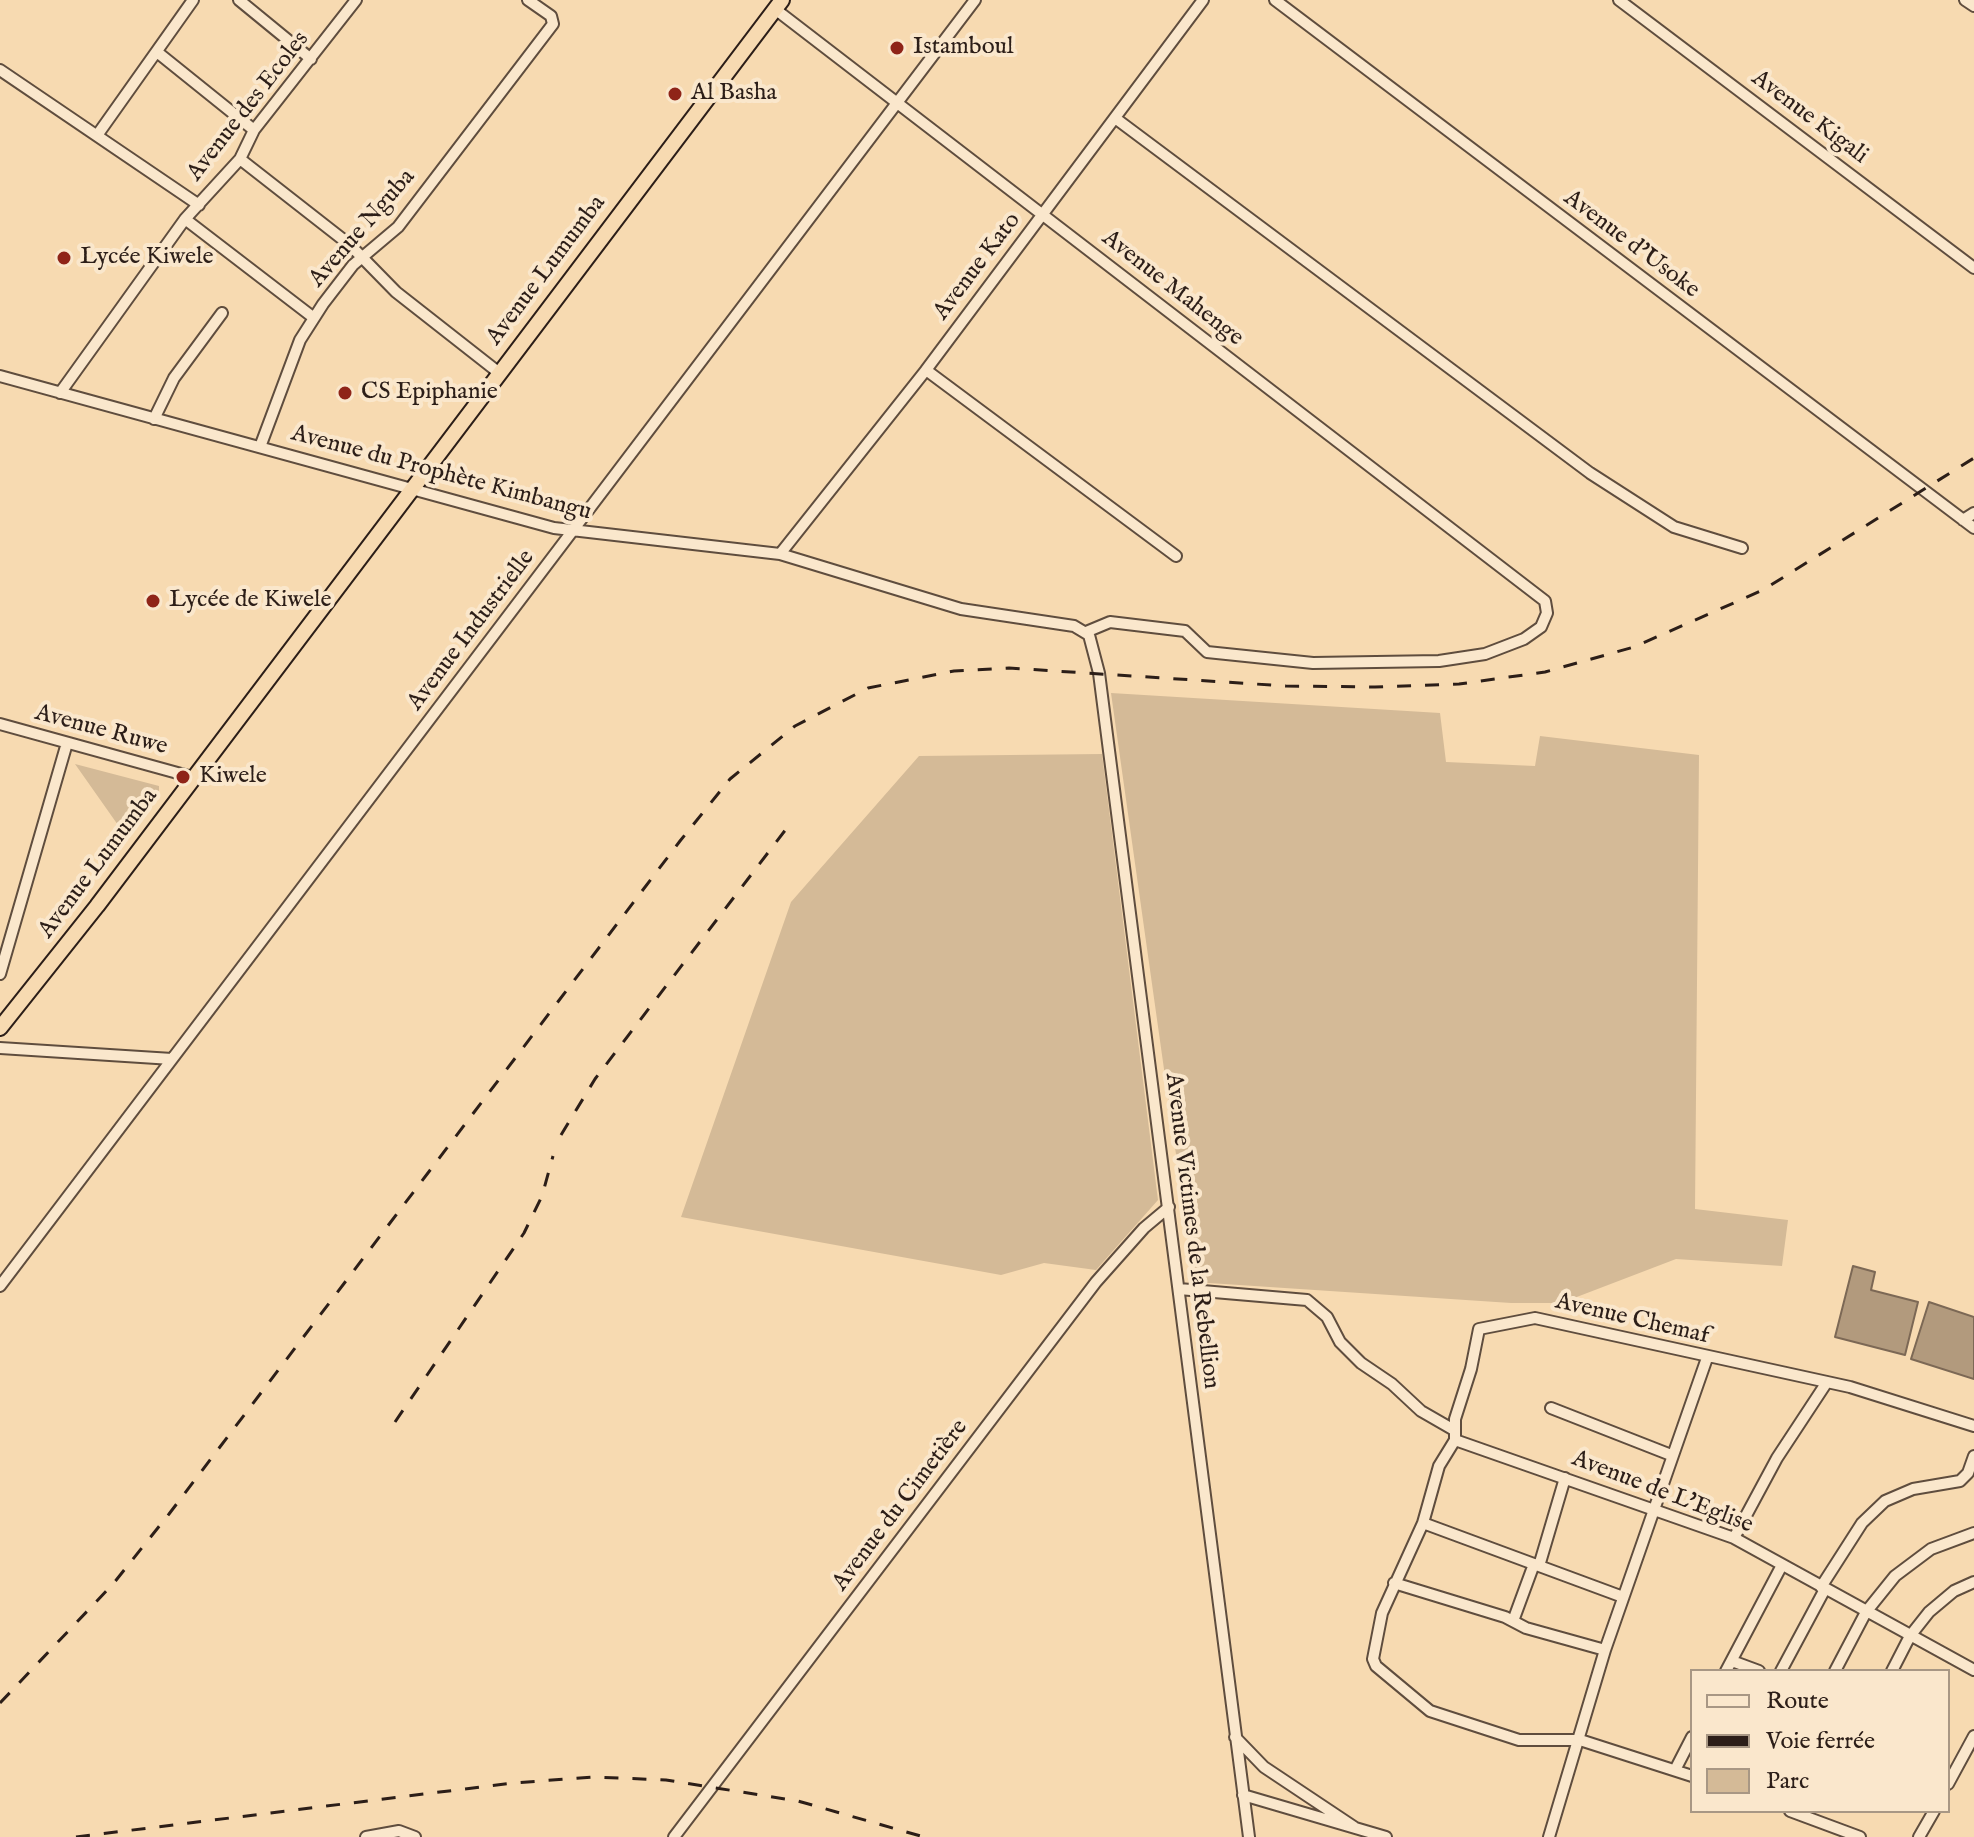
<!DOCTYPE html>
<html>
<head>
<meta charset="utf-8">
<style>
  body { margin:0 }
  #map { position:relative; width:1974px; height:1837px; overflow:hidden; background:#f7dab1; font-family:"IM FELL English",serif }
  canvas { display:block }
  .legend { position:absolute; left:1690px; top:1669px; width:260px; height:144px; box-sizing:border-box; background:#fae7cc; border:2px solid #a89784; margin:0; padding:10px 14px; list-style:none; font-size:24px; color:#2c1e18 }
  .legend li { display:flex; align-items:center; gap:16px; height:40px }
  .legend b { width:40px; border:2px solid #a89784 }
</style>
</head>
<body>
<div id="map">
<canvas width="1974" height="1837"></canvas>
<ul class="legend">
<li><b style="height:10px;background:#fae7cc"></b>Route</li>
<li><b style="height:10px;background:#2c1e18"></b>Voie ferrée</li>
<li><b style="height:22px;background:#d4ba97"></b>Parc</li>
</ul>
</div>
<script>
const g = document.querySelector('canvas').getContext('2d');
g.lineJoin = 'round';
function fill(path, color) { g.fillStyle = color; g.fill(path, 'evenodd'); }
const shape = rows => new Path2D(rows.map(r => 'M' + r).join(''));
function strokePath(path, color, width, dash) { g.strokeStyle = color; g.lineWidth = width; g.lineCap = dash ? 'butt' : 'round'; g.setLineDash(dash || []); g.stroke(path); }
function drawText(font, color, halo, rows, align = 'center') {
  g.font = font + ' "IM FELL English",serif'; g.lineWidth = 8; g.setLineDash([]); g.textBaseline = 'middle'; g.strokeStyle = halo; g.fillStyle = color; for (const [text, x, y, turn = 0] of rows) {
    g.save(); g.translate(x, y); g.rotate((+turn || 0) * Math.PI / 180); g.textAlign = isNaN(turn) ? turn : align; if (halo) g.strokeText(text, 0, 0); g.fillText(text, 0, 0); g.restore();
  }
}
fill(shape([
  [1111,693,1440,713,1446,762,1535,766,1540,736,1699,755,1695,1209,1788,1220,1782,1266,1676,1259,1561,1303,1511,1303,1194,1282],
  [1102,754,1158,1200,1096,1270,1044,1263,1001,1275,681,1217,791,902,919,756],
  [75,764,159,786,159,793,125,835]
]), '#d4ba97');
const water = shape([
  [1853,1266,1875,1272,1871,1290,1918,1302,1905,1355,1835,1337,1853,1266],
  [1929,1302,1974,1317,1974,1379,1911,1359,1929,1302]
]);
fill(water, '#b29a7d');
strokePath(water, '#7c6855', 2);
const minor = shape([
  [239,0,311,59],
  [1275,0,1974,528],
  [1619,0,1974,268],
  [1965,0,1974,6],
  [775,9,1545,601,1547,613,1541,627,1524,639,1485,654,1439,661,1313,663,1207,652,1185,631,1110,622,1086,632],
  [157,52,254,130],
  [0,70,199,205],
  [1115,118,1590,473,1674,527,1742,548],
  [98,134,193,0],
  [240,159,350,245,396,292,498,372],
  [185,219,314,318],
  [926,370,1176,556],
  [0,376,554,528,780,554,961,609,1074,626,1089,635,1099,673,1249,1837],
  [60,393,185,219,240,159,254,130,356,0],
  [154,419,174,378,222,313],
  [260,447,300,340,323,304,353,265,398,227,553,24,551,16,528,0],
  [1963,520,1974,513],
  [780,554,926,370,1203,0],
  [0,724,192,777],
  [0,974,67,743],
  [0,1048,172,1059],
  [0,1286,975,0],
  [1179,1289,1307,1300,1327,1317,1340,1342,1361,1363,1392,1384,1421,1411,1454,1430],
  [1551,1408,1671,1455],
  [1455,1440,1734,1538,1974,1670],
  [1423,1523,1623,1597],
  [1734,1538,1777,1458,1827,1382],
  [1539,1566,1565,1478],
  [1394,1583,1505,1617,1526,1628,1605,1650],
  [1821,1587,1862,1523,1885,1501,1913,1489,1960,1481,1968,1473,1974,1456],
  [1513,1621,1534,1564],
  [1732,1661,1759,1671],
  [1726,1671,1782,1565],
  [1781,1671,1825,1589],
  [1835,1671,1866,1612,1895,1576,1931,1549,1974,1533],
  [1892,1671,1910,1636,1929,1612,1954,1591,1974,1582],
  [1235,1737,1264,1767,1354,1827],
  [1675,1770,1692,1737],
  [1692,1776,1580,1740,1519,1740,1430,1711,1376,1666,1373,1659,1382,1613,1423,1523,1439,1466,1455,1440,1455,1419,1471,1369,1479,1329,1535,1318,1850,1387,1974,1426],
  [1948,1784,1974,1736],
  [1243,1795,1386,1837],
  [1790,1811,1860,1837],
  [366,1837,399,1831,415,1837],
  [674,1837,1096,1282,1144,1228,1169,1207],
  [1549,1837,1605,1650,1707,1358],
  [1919,1837,1934,1811]
]);
const highway = shape([
  [0,1028,97,906,782,0]
]);
strokePath(minor, '#5f4d3e', 14);
strokePath(highway, '#2c1e18', 18);
strokePath(minor, '#fae7cc', 10);
strokePath(highway, '#f7dab1', 14);
strokePath(shape([
  [561,1135,595,1079,793,820],
  [395,1422,524,1233,542,1196,553,1156],
  [0,1703,113,1584,169,1514,680,841,730,779,795,726,868,688,954,671,1009,668,1286,686,1375,687,1459,684,1545,672,1634,647,1763,590,1974,458],
  [76,1837,513,1783,594,1777,666,1780,798,1801,924,1837]
]), '#2c1e18', 3, [14, 14]);
for (const [x, y, r, color] of [
  [897,48,8,"#8f2418"],
  [675,94,8,"#8f2418"],
  [64,258,8,"#8f2418"],
  [345,393,8,"#8f2418"],
  [153,601,8,"#8f2418"],
  [183,777,8,"#8f2418"]
]) { const dot = new Path2D(); dot.arc(x, y, r, 0, 2 * Math.PI); g.fillStyle = color; g.fill(dot); strokePath(dot, '#fae7cc', 3); }
drawText('24px', '#2c1e18', '#fae7cc', [
  ["Istamboul",913,48],
  ["Al Basha",691,94],
  ["Lycée Kiwele",80,258],
  ["CS Epiphanie",361,393],
  ["Lycée de Kiwele",169,601],
  ["Kiwele",199,777]
], 'left');
drawText('24px', '#2c1e18', '#fae7cc', [
  ["Avenue des Ecoles",249,107,-52],
  ["Avenue Kigali",1809,118,37],
  ["Avenue Nguba",363,229,-49],
  ["Avenue d'Usoke",1631,245,37],
  ["Avenue Kato",978,267,-53],
  ["Avenue Lumumba",547,271,-53],
  ["Avenue Mahenge",1172,289,38],
  ["Avenue du Prophète Kimbangu",441,474,15],
  ["Avenue Industrielle",472,631,-53],
  ["Avenue Ruwe",101,731,15],
  ["Avenue Lumumba",99,864,-53],
  ["Avenue Victimes de la Rebellion",1191,1231,83],
  ["Avenue Chemaf",1632,1320,13],
  ["Avenue de L'Eglise",1662,1493,21],
  ["Avenue du Cimetière",901,1506,-53]
]);
</script>
</body>
</html>
